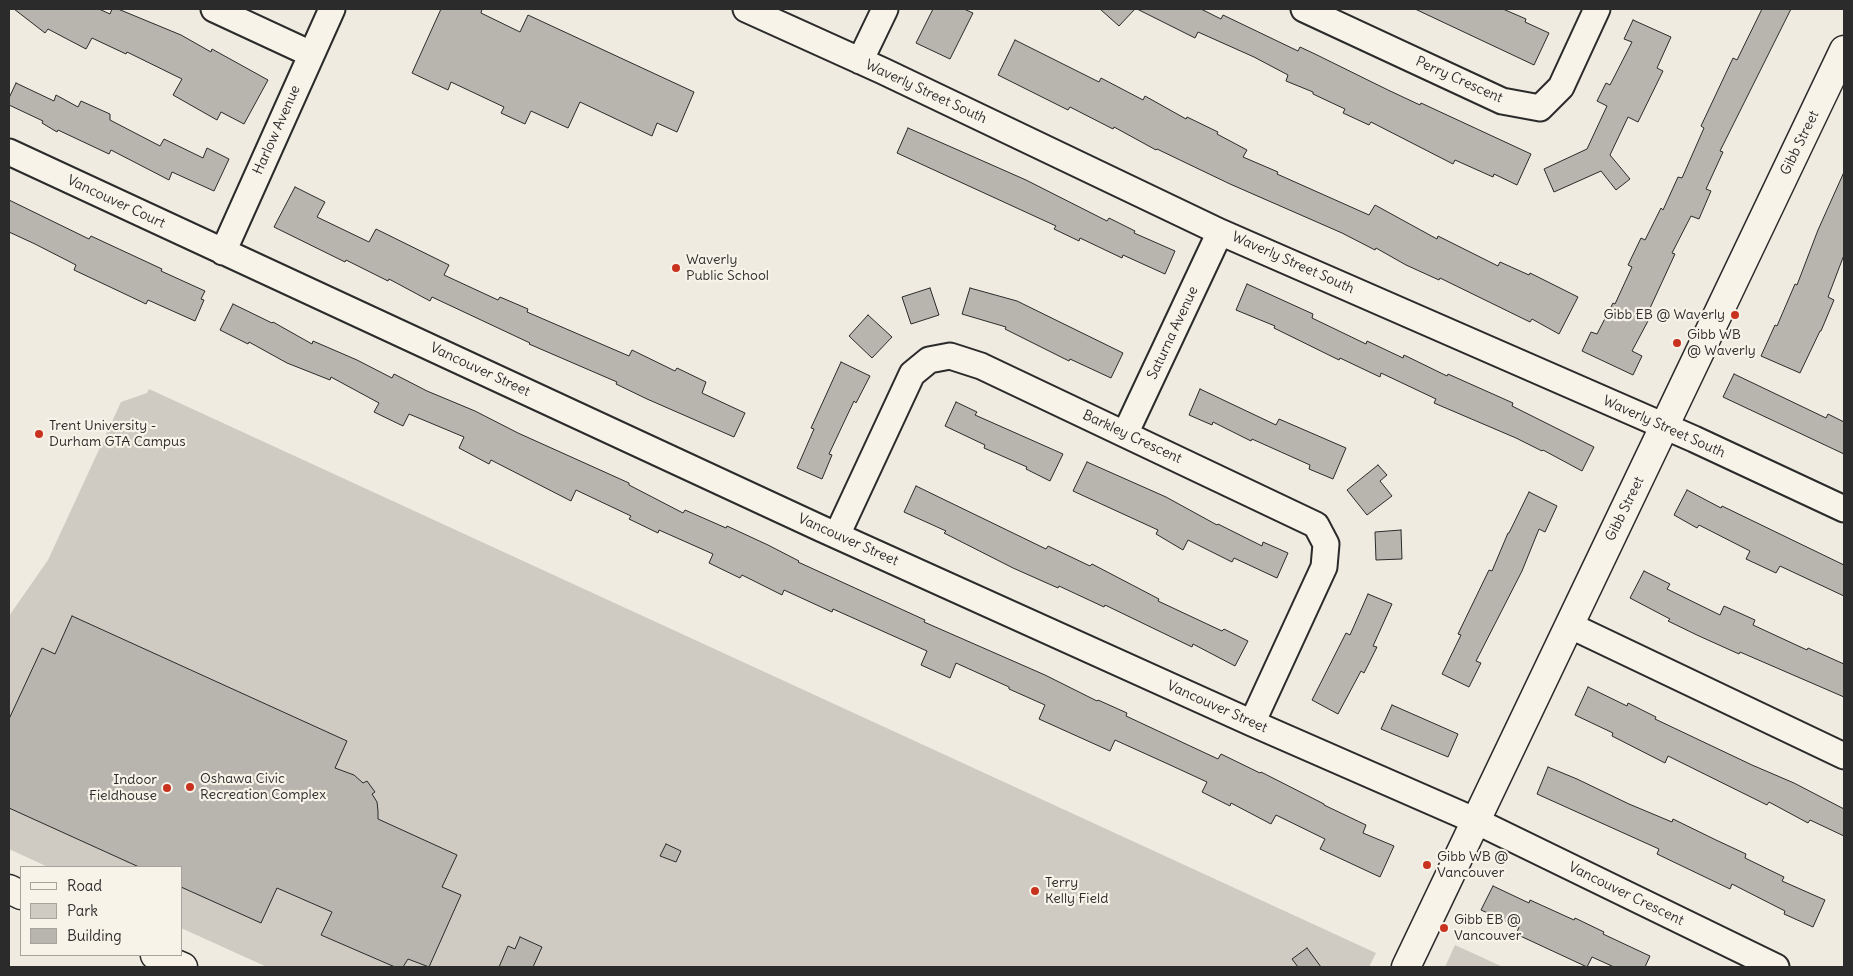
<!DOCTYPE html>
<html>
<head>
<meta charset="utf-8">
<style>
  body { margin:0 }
  #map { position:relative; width:1853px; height:976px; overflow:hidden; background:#efebe0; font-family:Delius,sans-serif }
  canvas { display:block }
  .frame { position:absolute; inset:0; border:10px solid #2b2b2b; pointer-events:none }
  .legend { position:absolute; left:20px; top:866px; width:162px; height:90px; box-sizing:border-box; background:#f7f3e8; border:1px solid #a5a39c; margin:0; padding:6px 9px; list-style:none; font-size:15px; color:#2b2b2b }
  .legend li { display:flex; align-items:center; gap:10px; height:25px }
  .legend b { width:25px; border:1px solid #a5a39c }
</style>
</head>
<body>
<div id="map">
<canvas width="1853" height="976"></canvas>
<div class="frame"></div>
<ul class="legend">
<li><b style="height:6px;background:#f7f3e8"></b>Road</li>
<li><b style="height:14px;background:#cfcbc2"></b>Park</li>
<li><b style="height:14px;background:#b8b5ae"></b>Building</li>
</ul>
</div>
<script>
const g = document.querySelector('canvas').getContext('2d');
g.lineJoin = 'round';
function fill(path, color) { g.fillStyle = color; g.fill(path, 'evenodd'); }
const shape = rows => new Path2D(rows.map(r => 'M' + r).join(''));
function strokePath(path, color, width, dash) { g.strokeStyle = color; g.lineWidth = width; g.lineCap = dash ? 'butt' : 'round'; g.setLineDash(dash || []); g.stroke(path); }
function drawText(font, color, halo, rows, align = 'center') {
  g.font = font + ' Delius,sans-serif'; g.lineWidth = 4.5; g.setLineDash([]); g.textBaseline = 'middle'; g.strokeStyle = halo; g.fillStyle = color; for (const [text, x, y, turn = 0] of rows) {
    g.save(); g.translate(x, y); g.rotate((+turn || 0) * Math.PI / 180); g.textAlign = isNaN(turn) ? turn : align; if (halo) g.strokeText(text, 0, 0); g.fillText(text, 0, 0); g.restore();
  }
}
fill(shape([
  [149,389,1376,953,1369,967,267,967,181,928,181,867,48,867,9,849,9,616,48,560,121,402,147,393],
  [1455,945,1503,967,1445,967]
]), '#cfcbc2');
const building = shape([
  [14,9,99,9,110,14,112,9,118,9,181,35,211,52,212,49,268,80,244,124,221,112,217,120,173,95,182,79,127,52,126,54,92,38,86,49,48,29,45,33,14,9],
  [441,9,482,9,481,13,520,32,528,15,694,92,677,132,657,123,652,136,580,102,568,128,531,111,525,124,501,113,504,107,451,82,448,90,412,73,441,9],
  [933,9,964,9,973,13,950,59,916,43,933,9],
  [1100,9,1135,9,1119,26,1100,9],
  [1137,9,1201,9,1221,19,1223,15,1298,51,1300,47,1315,54,1388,90,1420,105,1421,103,1531,154,1517,185,1494,174,1493,177,1455,160,1453,164,1371,122,1369,125,1343,113,1345,109,1313,94,1313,92,1286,81,1288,75,1254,57,1198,32,1195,38,1137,9],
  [1415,9,1503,9,1526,19,1525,22,1549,33,1534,65,1415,9],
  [1762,9,1791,9,1720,151,1723,152,1706,189,1711,191,1699,219,1691,216,1672,253,1675,254,1645,319,1648,321,1632,351,1642,356,1633,375,1582,351,1591,332,1597,334,1613,303,1615,304,1632,267,1628,265,1641,238,1645,240,1661,208,1663,210,1678,177,1682,178,1704,128,1701,126,1733,58,1737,60,1762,9],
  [1633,20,1671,37,1657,68,1663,71,1638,122,1628,117,1610,155,1630,179,1616,190,1601,171,1554,192,1544,169,1587,149,1607,106,1597,101,1606,83,1610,85,1632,42,1624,39,1633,20],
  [1015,40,1099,82,1101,78,1143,100,1145,96,1186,119,1187,117,1218,132,1217,134,1247,150,1243,157,1278,172,1277,174,1369,215,1375,205,1437,239,1438,236,1498,266,1500,262,1529,275,1530,273,1578,297,1559,334,1532,319,1530,322,1440,278,1439,280,1406,265,1376,248,1375,250,1342,233,1230,184,1157,149,1156,150,1114,127,1113,129,1070,107,1068,110,998,75,1015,40],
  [16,83,54,101,56,95,78,107,81,101,110,114,110,120,160,146,164,139,203,158,207,148,229,159,214,191,172,172,169,180,111,150,109,154,58,130,57,132,42,123,43,121,9,105,9,98,16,83],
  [908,128,1026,180,1107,221,1109,218,1135,231,1134,233,1175,251,1165,274,1123,255,1122,258,1080,238,1079,241,1054,229,1056,226,897,153,908,128],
  [1844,172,1844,255,1828,297,1834,300,1821,331,1820,331,1800,373,1761,356,1775,325,1777,326,1795,284,1797,285,1818,230,1844,172],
  [295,187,325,202,317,217,369,242,376,229,449,265,444,275,498,300,500,297,528,309,527,312,629,356,632,350,675,371,677,368,706,382,702,393,745,413,734,437,647,399,616,384,617,382,529,344,530,343,432,297,430,301,389,279,388,281,346,260,345,262,274,227,295,187],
  [9,200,89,239,91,236,162,269,161,271,205,291,201,299,204,300,195,321,148,300,146,304,108,286,74,270,76,265,35,244,9,232,9,200],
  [1247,284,1313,314,1312,318,1366,344,1367,341,1403,358,1404,355,1447,376,1448,374,1513,403,1512,406,1594,447,1582,471,1543,450,1542,451,1516,438,1434,403,1436,399,1381,373,1380,377,1340,358,1339,360,1274,328,1275,326,1236,310,1247,284],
  [930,288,939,315,911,324,902,297,930,288],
  [970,288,1017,301,1123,353,1111,378,1070,359,1069,361,1005,329,1006,327,962,314,970,288],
  [233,304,272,323,273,322,312,344,313,341,357,360,392,378,394,374,427,391,475,411,518,433,629,483,629,485,683,513,685,510,726,528,727,526,768,545,799,561,798,562,925,620,924,622,1045,675,1097,701,1098,700,1127,713,1126,716,1218,759,1221,754,1260,773,1261,772,1324,804,1324,805,1366,825,1363,833,1394,846,1380,877,1320,849,1325,839,1276,815,1271,824,1231,803,1230,806,1202,792,1207,782,1168,764,1115,740,1110,751,1039,719,1045,705,1009,689,1009,687,956,663,950,678,921,665,927,651,833,609,832,612,784,590,782,595,742,575,740,578,709,563,713,554,659,530,658,533,629,519,631,516,576,490,571,501,491,460,489,464,459,448,464,437,409,414,403,426,374,412,379,403,331,377,330,380,287,363,249,342,248,344,220,330,233,304],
  [868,315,892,337,872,358,849,336,868,315],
  [841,362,870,376,856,403,854,401,829,454,832,455,822,479,797,468,814,429,811,428,841,362],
  [1734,374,1826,418,1828,414,1844,422,1844,454,1723,397,1734,374],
  [1200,389,1276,425,1279,419,1346,448,1333,479,1309,469,1310,465,1252,439,1251,441,1213,422,1212,425,1189,415,1200,389],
  [956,402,977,412,975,415,1063,454,1050,481,1026,469,1027,467,984,448,985,445,945,426,956,402],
  [1087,462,1166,497,1217,525,1218,524,1262,546,1263,542,1288,553,1277,578,1234,558,1232,562,1188,540,1183,550,1156,534,1158,530,1073,491,1087,462],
  [1378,465,1387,475,1380,481,1392,496,1367,515,1347,490,1378,465],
  [916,486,1046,549,1048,546,1090,566,1092,564,1159,599,1158,601,1222,631,1224,629,1248,641,1235,666,1193,644,1192,647,1105,605,1104,607,1059,586,1058,588,1013,568,944,533,946,531,904,512,916,486],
  [1687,490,1721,508,1722,506,1844,565,1844,596,1780,566,1776,573,1746,559,1750,551,1699,525,1697,528,1674,515,1687,490],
  [1529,492,1557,506,1545,532,1539,529,1522,571,1476,661,1481,663,1469,687,1442,674,1461,635,1458,634,1489,570,1492,571,1508,533,1509,533,1529,492],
  [1401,530,1402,559,1376,560,1375,532,1401,530],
  [1644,571,1670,584,1667,589,1720,615,1724,606,1755,620,1753,625,1807,650,1808,648,1844,664,1844,697,1740,652,1739,654,1699,636,1668,621,1670,619,1630,598,1644,571],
  [1368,594,1392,604,1373,646,1377,647,1364,673,1361,671,1338,714,1312,700,1346,633,1350,635,1368,594],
  [72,616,347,741,335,768,354,775,363,783,367,781,375,792,372,794,377,802,378,811,378,819,457,855,442,887,461,895,429,967,408,959,403,967,395,967,321,935,332,912,277,888,261,923,181,887,181,867,139,867,9,808,9,719,42,648,55,654,72,616],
  [1588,687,1627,706,1628,703,1656,717,1655,719,1752,765,1794,783,1844,809,1844,836,1810,820,1808,823,1769,802,1767,805,1668,756,1665,763,1612,736,1613,733,1575,715,1588,687],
  [1392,705,1458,734,1448,757,1381,729,1392,705],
  [1548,767,1577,779,1629,804,1672,822,1673,819,1716,840,1746,854,1745,858,1784,877,1782,881,1825,900,1813,927,1784,914,1785,911,1732,884,1730,889,1657,854,1659,849,1537,794,1548,767],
  [666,844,681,851,676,862,660,856,666,844],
  [1493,886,1529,903,1530,900,1574,920,1575,918,1604,932,1603,934,1650,956,1645,967,1614,967,1592,957,1587,967,1516,934,1519,927,1481,910,1493,886],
  [520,937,542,947,533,967,499,967,508,946,515,949,520,937],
  [1307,948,1321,967,1298,967,1292,959,1307,948]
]);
fill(building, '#b8b5ae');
strokePath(building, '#2b2b2b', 1);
const minor = shape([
  [214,9,311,54],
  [746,9,883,71,1220,232,1694,439,1844,509],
  [1304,9,1502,101,1540,108,1561,87,1597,9],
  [860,61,885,9],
  [9,152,820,528,1252,723,1476,821,1776,967],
  [223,252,332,9],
  [1125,434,1220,232],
  [837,535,912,374,929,360,950,356,981,366,1316,525,1326,544,1324,567,1252,723],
  [1569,625,1844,756]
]);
const major = shape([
  [9,889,21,895],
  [155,955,183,967],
  [1406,967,1844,50]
]);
strokePath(minor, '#2b2b2b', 29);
strokePath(major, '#2b2b2b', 31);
strokePath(minor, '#f7f3e8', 25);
strokePath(major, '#f7f3e8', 28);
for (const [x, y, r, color] of [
  [676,268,5,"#c8321e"],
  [1735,315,5,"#c8321e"],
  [1677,343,5,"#c8321e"],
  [39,434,5,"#c8321e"],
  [190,787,5,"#c8321e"],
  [167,788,5,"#c8321e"],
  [1427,865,5,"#c8321e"],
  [1035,891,5,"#c8321e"],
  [1444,928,5,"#c8321e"]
]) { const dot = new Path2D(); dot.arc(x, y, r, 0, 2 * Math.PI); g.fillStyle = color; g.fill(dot); strokePath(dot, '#f7f3e8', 2); }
drawText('14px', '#2b2b2b', '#f7f3e8', [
  ["Perry Crescent",1459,80,24],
  ["Waverly Street South",926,92,25],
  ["Harlow Avenue",277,130,-66],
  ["Gibb Street",1800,143,-64],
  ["Vancouver Court",116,202,25],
  ["Waverly Street South",1293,263,24],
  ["Saturna Avenue",1173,333,-65],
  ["Vancouver Street",480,370,25],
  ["Waverly Street South",1664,427,24],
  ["Barkley Crescent",1132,437,25],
  ["Gibb Street",1625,509,-64],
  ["Vancouver Street",848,540,24],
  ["Vancouver Street",1217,707,24],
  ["Vancouver Crescent",1626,894,26]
]);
drawText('14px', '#2b2b2b', '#f7f3e8', [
  ["Waverly",686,260],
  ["Public School",686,276],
  ["Gibb EB @ Waverly",1725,315,"right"],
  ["Gibb WB",1687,335],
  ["@ Waverly",1687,351],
  ["Trent University -",49,426],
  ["Durham GTA Campus",49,442],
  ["Oshawa Civic",200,779],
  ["Recreation Complex",200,795],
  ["Indoor",157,780,"right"],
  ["Fieldhouse",157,796,"right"],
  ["Gibb WB @",1437,857],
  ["Vancouver",1437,873],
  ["Terry",1045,883],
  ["Kelly Field",1045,899],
  ["Gibb EB @",1454,920],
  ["Vancouver",1454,936]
], 'left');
</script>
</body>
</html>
